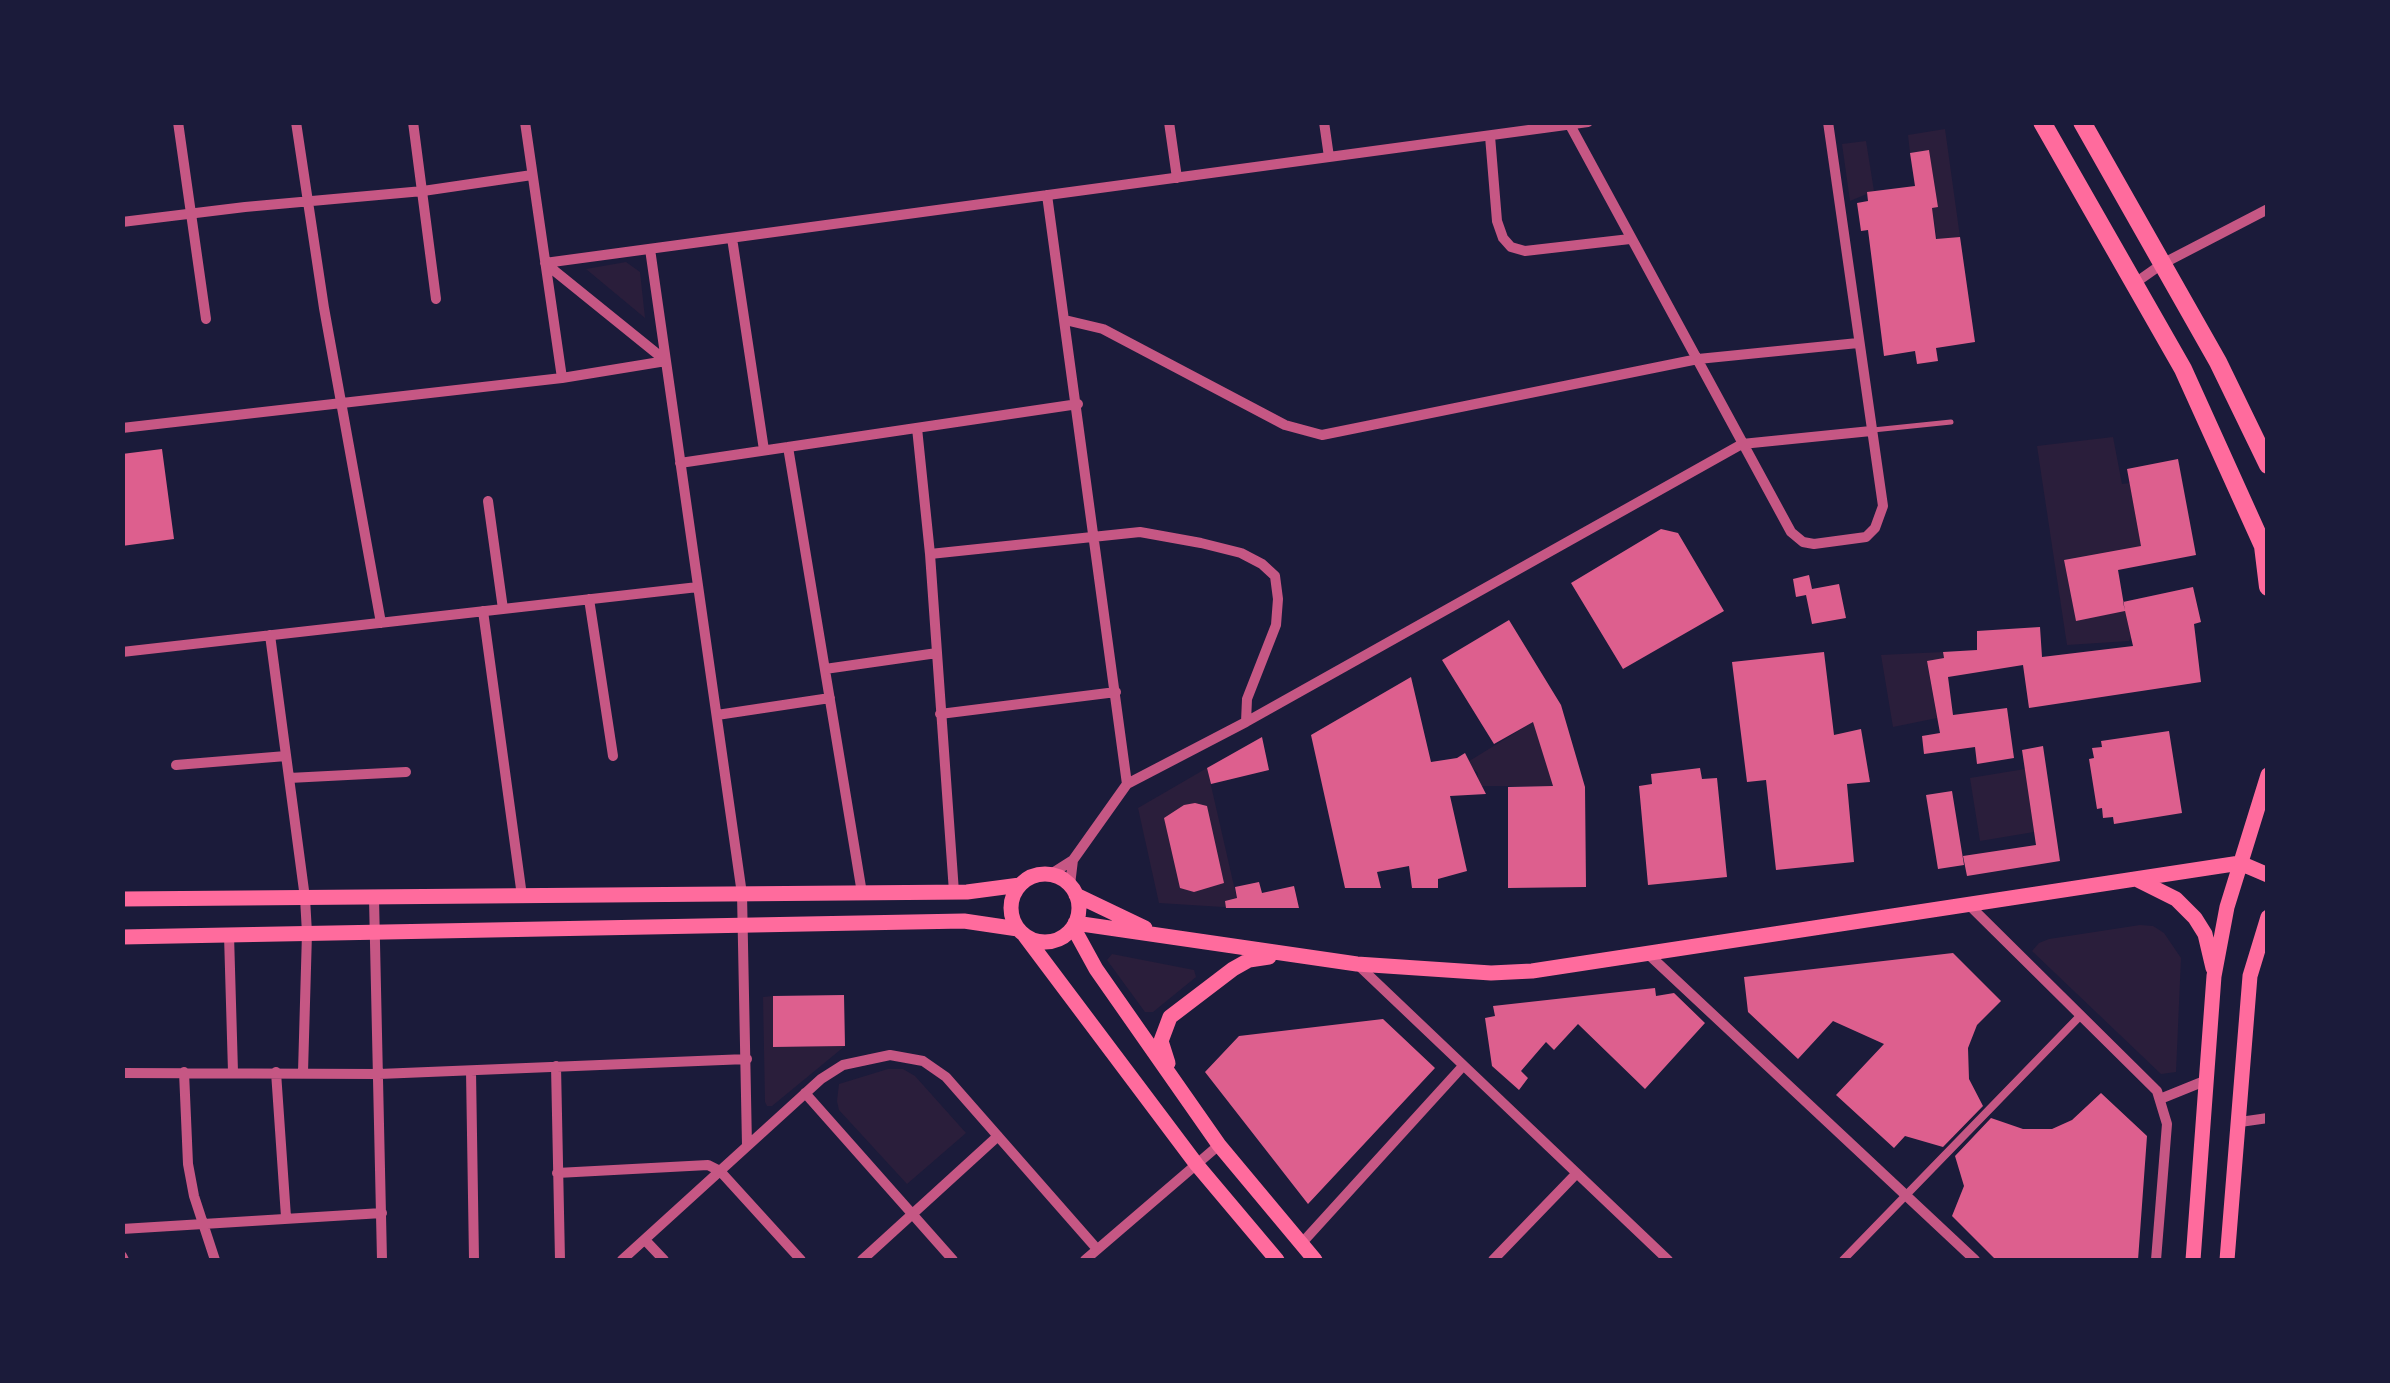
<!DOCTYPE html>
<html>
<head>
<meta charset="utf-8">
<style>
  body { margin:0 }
  #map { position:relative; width:2390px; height:1383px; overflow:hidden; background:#1b1b3a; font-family:Inter,sans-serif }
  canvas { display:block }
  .frame { position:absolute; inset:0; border:125px solid #1b1b3a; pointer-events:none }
</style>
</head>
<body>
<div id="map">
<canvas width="2390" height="1383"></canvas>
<div class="frame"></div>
</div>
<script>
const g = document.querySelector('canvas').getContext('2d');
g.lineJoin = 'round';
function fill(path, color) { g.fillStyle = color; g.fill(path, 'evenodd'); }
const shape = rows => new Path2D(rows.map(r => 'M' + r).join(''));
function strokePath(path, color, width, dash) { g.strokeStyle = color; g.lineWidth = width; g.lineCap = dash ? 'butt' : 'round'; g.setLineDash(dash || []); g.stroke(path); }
fill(shape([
  [1945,129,1960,237,1937,239,1932,208,1938,206,1929,151,1910,153,1908,135],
  [1866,141,1874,191,1850,201,1842,144],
  [626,262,640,272,645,318,586,269],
  [2113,437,2122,484,2130,483,2142,547,2064,561,2076,620,2125,611,2131,637,2129,641,2067,645,2037,446],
  [1943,652,1944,658,1927,662,1937,718,1893,727,1881,655],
  [1533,722,1553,786,1478,786,1478,773,1466,763],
  [1207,768,1239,908,1159,903,1138,808],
  [2025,769,2034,832,1980,841,1970,778],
  [2140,925,2153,926,2164,933,2181,958,2176,1072,2161,1074,2032,951,2039,943,2049,939],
  [1112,954,1194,970,1196,977,1153,1012,1145,1012,1107,960],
  [773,996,774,1047,845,1046,772,1106,767,1106,765,1102,763,997],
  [888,1069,903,1069,915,1076,966,1133,907,1184,839,1110,837,1101,839,1084]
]), '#2a1e3b');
fill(shape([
  [1929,150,1938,207,1932,208,1936,239,1960,237,1975,342,1936,348,1938,361,1917,364,1915,351,1884,356,1868,230,1861,231,1857,203,1868,201,1867,192,1915,186,1910,153],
  [162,449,174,539,122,546,122,454],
  [2178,459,2196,555,2118,570,2125,611,2076,621,2064,560,2141,546,2127,469],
  [1661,529,1678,533,1724,611,1623,669,1571,583],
  [1809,575,1812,589,1839,584,1846,618,1812,624,1806,595,1796,597,1793,579],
  [2193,587,2201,622,2194,624,2201,682,2029,708,2023,665,1948,677,1953,715,2007,708,2014,758,1977,764,1975,747,1924,754,1922,736,1940,733,1927,661,1944,658,1943,652,1977,650,1977,631,2040,627,2042,657,2133,646,2123,602],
  [1509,620,1561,705,1585,787,1586,887,1508,888,1508,787,1553,786,1533,722,1494,744,1442,660],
  [1824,652,1834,735,1861,729,1870,782,1847,784,1854,862,1776,870,1766,780,1747,782,1732,662],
  [1411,677,1431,762,1457,758,1465,753,1486,794,1450,796,1467,871,1438,879,1438,888,1412,888,1409,866,1377,872,1381,888,1345,888,1311,735],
  [2169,731,2182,813,2114,824,2113,817,2103,818,2102,808,2097,809,2089,759,2094,758,2092,748,2102,747,2101,741],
  [1262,737,1269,770,1211,784,1207,768],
  [2043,746,2060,861,1967,876,1963,856,2036,845,2022,750],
  [1700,768,1702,779,1717,778,1727,877,1648,885,1639,786,1652,784,1651,774],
  [1952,791,1964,865,1938,869,1926,795],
  [1195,803,1207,806,1224,883,1194,892,1180,888,1164,818,1184,805],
  [1259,882,1262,893,1294,886,1299,908,1226,908,1225,901,1237,898,1235,887],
  [1953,953,2001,1001,1977,1025,1968,1048,1969,1079,1983,1106,1943,1147,1905,1136,1894,1148,1836,1095,1884,1044,1833,1021,1798,1059,1748,1012,1744,977],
  [1655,988,1656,996,1674,993,1705,1023,1645,1089,1578,1024,1554,1050,1546,1042,1521,1071,1528,1078,1519,1090,1492,1066,1485,1018,1495,1016,1493,1006],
  [844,995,845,1046,773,1047,773,996],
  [1383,1019,1435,1068,1308,1204,1205,1072,1239,1036],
  [2101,1093,2147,1136,2138,1260,1996,1260,1952,1216,1964,1186,1955,1156,1991,1118,2023,1129,2052,1129,2072,1120]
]), '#dd5f8e');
strokePath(shape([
  [1873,430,1951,422]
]), '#c65784', 5);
strokePath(shape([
  [1843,1260,2081,1015]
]), '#c65784', 8);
strokePath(shape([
  [178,122,206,319],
  [296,122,324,308,381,623],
  [413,122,436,299],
  [525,122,562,378],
  [1169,122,1177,178],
  [1324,122,1329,157],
  [1570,125,1791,532,1803,542,1814,544,1866,537,1875,528,1883,506,1828,122],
  [1490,136,1497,221,1503,238,1511,247,1525,251,1630,239],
  [1047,195,1127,784,1073,860],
  [122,222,245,207,423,191,532,175],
  [732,238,764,450],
  [650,249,742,894,747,1146],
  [545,263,1588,122],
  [546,264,666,361],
  [2135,283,2162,264,2268,209],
  [1065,320,1103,329,1285,425,1322,435,1698,359,1858,343],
  [122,428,562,378,666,361],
  [917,428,930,554,954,892],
  [788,447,862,893],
  [680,463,1078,404],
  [488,501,503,609],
  [930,554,1140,532,1201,543,1241,553,1262,564,1275,576,1278,599,1276,625,1247,699,1246,722],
  [589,599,613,756],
  [483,611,522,896],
  [270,635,305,898,307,933,303,1072],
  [122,652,698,587],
  [825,669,937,653],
  [940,714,1116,692],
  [717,715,830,698],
  [176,765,286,756],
  [289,778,406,772],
  [1127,784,1246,722,1742,444,1871,431],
  [1051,874,1073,860,1070,885],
  [374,898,382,1260],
  [1967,903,2157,1091,2167,1124,2156,1260],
  [229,935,233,1072],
  [1647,953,1975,1260],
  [1358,965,1668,1260],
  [556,1066,560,1260],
  [471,1071,474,1260],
  [184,1072,188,1164,194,1196,215,1260],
  [276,1072,286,1217],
  [122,1073,379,1074,747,1059],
  [805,1093,953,1260],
  [2160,1099,2207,1080],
  [2240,1122,2268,1118],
  [557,1173,708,1165,720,1171,801,1260],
  [122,1229,382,1213],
  [645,1240,664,1260],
  [1301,1244,1463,1066],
  [122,1256,124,1260],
  [622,1260,821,1079,843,1065,890,1055,923,1061,946,1077,1097,1249],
  [862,1260,998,1136],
  [1085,1260,1219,1145],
  [1493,1260,1576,1174]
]), '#c65784', 10);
strokePath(shape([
  '1011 908a34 34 0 1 1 68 0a34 34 0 1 1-68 0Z',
  [2136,879,2176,899,2195,918,2205,934,2213,968],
  [1076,895,1145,928],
  [122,899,967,892,1020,885],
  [1075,923,1357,964,1491,973,1532,971,2240,863,2268,875],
  [1073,927,1096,969,1219,1145,1315,1260],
  [1025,936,1197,1165,1277,1260],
  [122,937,964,921,1018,929],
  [1168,1063,1161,1041,1170,1017,1233,969,1249,960,1269,957],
  [2193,1260,2214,976,2227,907,2268,775],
  [2227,1260,2250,976,2268,917]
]), '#ff6b9d', 15);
strokePath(shape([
  [2042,122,2183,369,2263,546,2268,587],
  [2082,122,2218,362,2268,465]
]), '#ff6b9d', 18);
</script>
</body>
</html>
